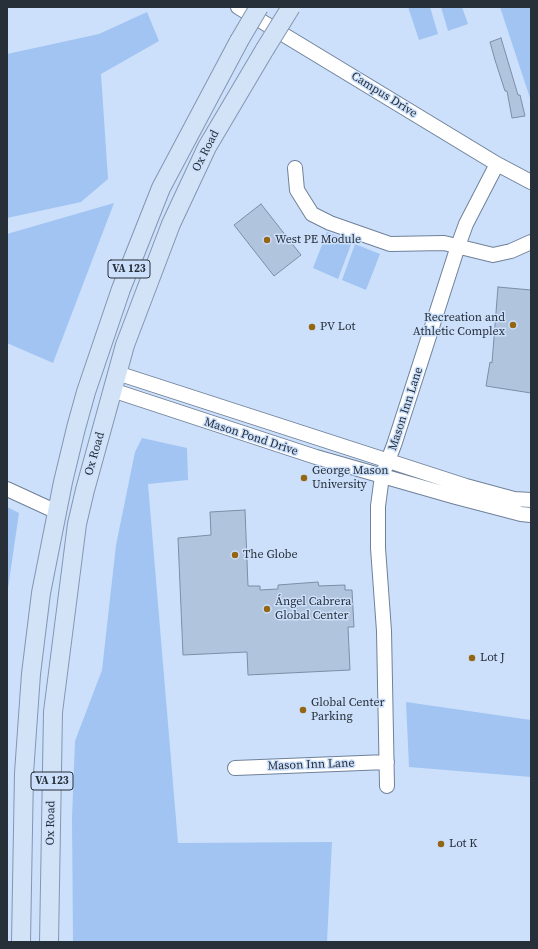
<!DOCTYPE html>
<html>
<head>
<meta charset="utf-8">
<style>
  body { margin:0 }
  #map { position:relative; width:538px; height:949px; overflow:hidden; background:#cce0fb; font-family:"Source Serif 4",serif }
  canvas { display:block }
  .frame { position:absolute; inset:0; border:8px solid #272f39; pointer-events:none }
</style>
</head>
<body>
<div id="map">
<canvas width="538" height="949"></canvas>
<div class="frame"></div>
</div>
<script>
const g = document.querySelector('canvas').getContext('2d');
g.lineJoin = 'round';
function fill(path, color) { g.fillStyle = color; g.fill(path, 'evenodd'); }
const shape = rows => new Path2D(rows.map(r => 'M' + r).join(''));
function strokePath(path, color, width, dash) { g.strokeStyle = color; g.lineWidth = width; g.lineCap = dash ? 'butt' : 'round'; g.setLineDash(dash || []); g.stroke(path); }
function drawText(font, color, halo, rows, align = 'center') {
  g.font = font + ' "Source Serif 4",serif'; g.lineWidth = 3; g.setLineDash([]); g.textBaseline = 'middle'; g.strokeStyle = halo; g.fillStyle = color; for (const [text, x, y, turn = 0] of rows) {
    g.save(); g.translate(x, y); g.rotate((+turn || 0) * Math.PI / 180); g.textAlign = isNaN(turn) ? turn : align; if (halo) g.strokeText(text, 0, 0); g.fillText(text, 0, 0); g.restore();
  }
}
fill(shape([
  [408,7,430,7,438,34,419,40],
  [441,7,462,7,468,24,448,31],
  [500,7,531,7,531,101],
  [147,12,159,41,101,74,108,179,81,202,7,218,7,54,99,34],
  [114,203,53,363,7,343,7,234],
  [327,232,352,242,338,279,313,268],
  [355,244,380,254,366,290,342,280],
  [142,438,187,448,188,480,148,484,178,843,332,842,327,942,73,942,72,818,75,741,102,670,116,545,135,452],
  [7,507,19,513,7,595],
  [406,702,531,720,531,777,409,767]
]), '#a1c4f2');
const building = shape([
  [501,38,518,95,520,95,525,116,512,118,507,91,505,91,495,60,490,42,501,38],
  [261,204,301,255,274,276,234,225,261,204],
  [498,287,531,290,531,393,486,386,490,362,492,363,498,287],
  [245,510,248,586,260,586,260,590,278,589,278,585,318,582,319,586,345,585,345,590,352,590,354,627,348,627,350,670,248,675,247,652,183,655,178,538,211,535,210,512,245,510]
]);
fill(building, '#b1c4de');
strokePath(building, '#7b8ea6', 1);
const minor = shape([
  [238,7,497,164,531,182],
  [295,168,297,190,312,214,330,223,390,244,444,243,493,255,511,251,531,242],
  [117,373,466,486,514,499,531,500],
  [112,390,316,457,456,497,521,514,531,515],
  [7,489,57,512],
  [235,768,387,762],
  [387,786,384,631,378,548,378,506,382,476,394,445,458,246,466,224,497,164]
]);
const major = shape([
  [21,942,24,773,31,674,41,593,63,482,76,428,86,392,121,289,161,188,239,41],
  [49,942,53,712,77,524,85,490,125,345,171,224,207,147,265,49]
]);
strokePath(minor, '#6f8199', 16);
strokePath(major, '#8396b1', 20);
strokePath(minor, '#fff', 14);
strokePath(major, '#d2e2f7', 18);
const majorBridge = shape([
  [239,41,259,7],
  [265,49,291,7]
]);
strokePath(majorBridge, '#8396b1', 20, []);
strokePath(majorBridge, '#d2e2f7', 18);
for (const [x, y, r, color] of [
  [267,240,4,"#946614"],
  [513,325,4,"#946614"],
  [312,327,4,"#946614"],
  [304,478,4,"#946614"],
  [235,555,4,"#946614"],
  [267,609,4,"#946614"],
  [472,658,4,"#946614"],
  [303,710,4,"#946614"],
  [441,844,4,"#946614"]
]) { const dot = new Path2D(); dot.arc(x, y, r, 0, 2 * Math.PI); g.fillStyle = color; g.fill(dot); strokePath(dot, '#cce0fb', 1.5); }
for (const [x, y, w] of [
  [129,269,42],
  [52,781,42]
]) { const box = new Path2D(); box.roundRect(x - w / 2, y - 9, w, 18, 3); g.fillStyle = '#cce0fb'; g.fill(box); strokePath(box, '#272f39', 1); }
drawText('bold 11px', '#272f39', null, [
  ["VA 123",129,269],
  ["VA 123",52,781]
]);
drawText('12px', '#272f39', '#cce0fb', [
  ["Campus Drive",384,95,32],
  ["Ox Road",206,151,-63],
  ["Mason Inn Lane",406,409,-72],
  ["Mason Pond Drive",251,437,18],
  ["Ox Road",95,454,-74],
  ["Mason Inn Lane",311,765,-2],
  ["Ox Road",51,823,-89]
]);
drawText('12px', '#272f39', '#cce0fb', [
  ["West PE Module",275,240],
  ["Recreation and",505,318,"right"],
  ["Athletic Complex",505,332,"right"],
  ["PV Lot",320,327],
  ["George Mason",312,471],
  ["University",312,485],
  ["The Globe",243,555],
  ["Ángel Cabrera",275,602],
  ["Global Center",275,616],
  ["Lot J",480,658],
  ["Global Center",311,703],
  ["Parking",311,717],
  ["Lot K",449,844]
], 'left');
</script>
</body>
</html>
